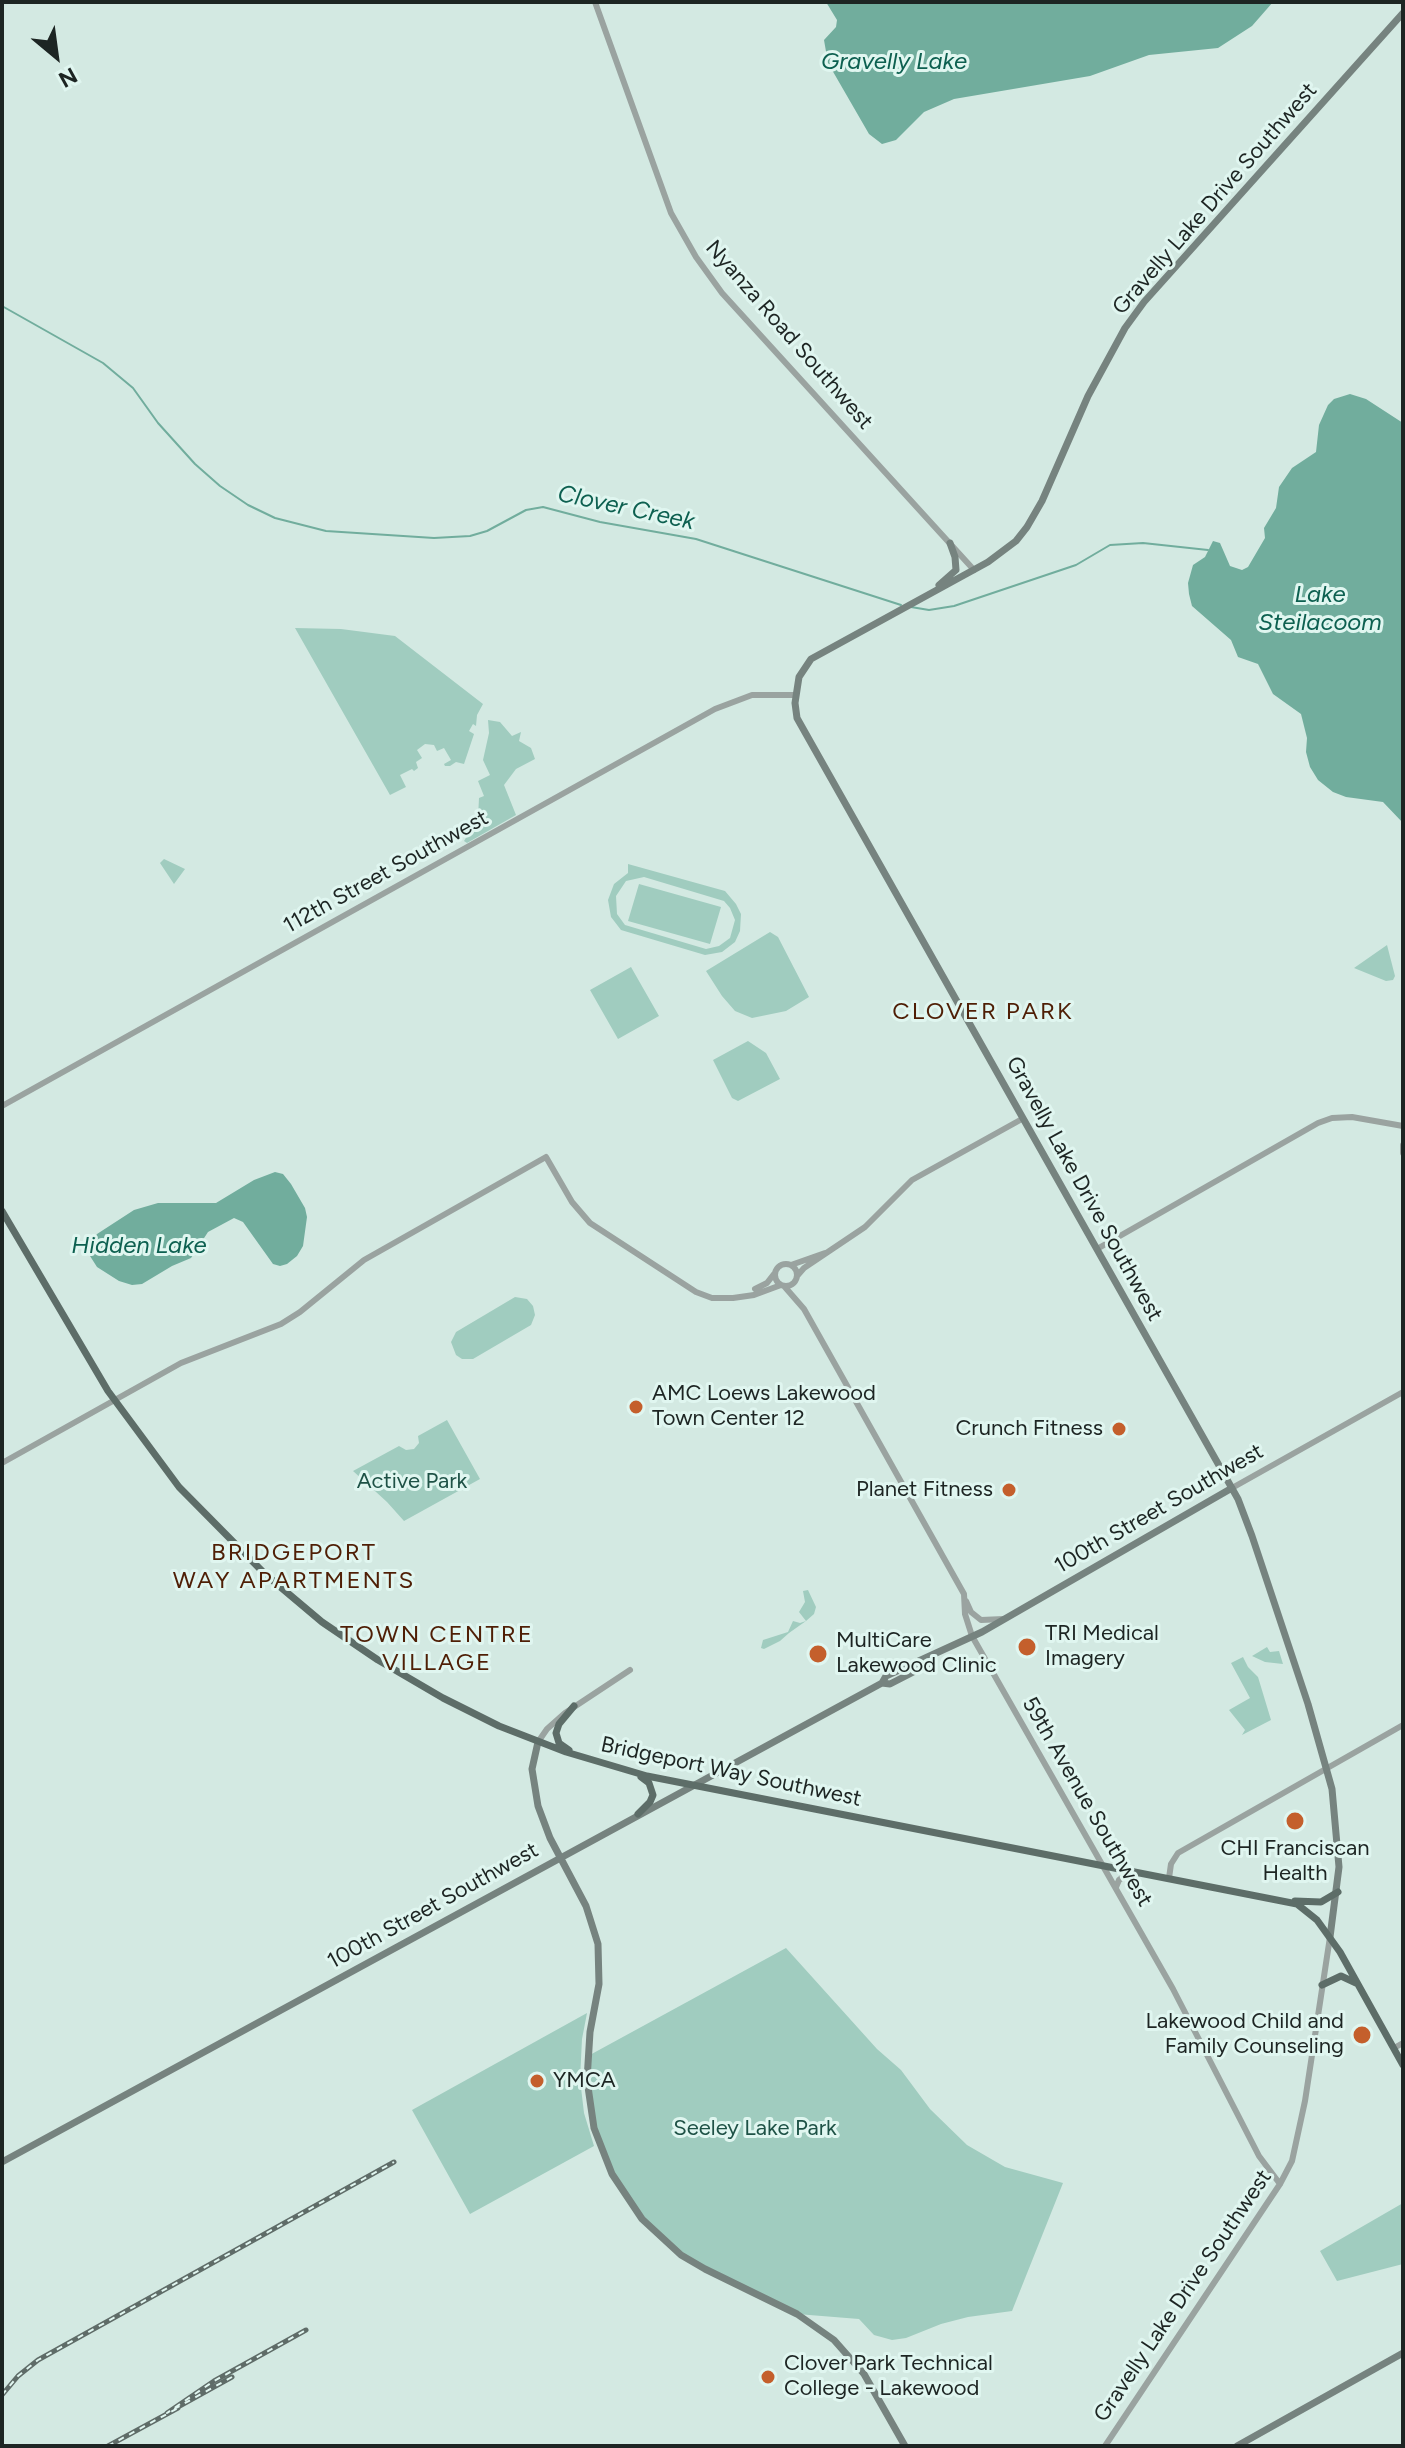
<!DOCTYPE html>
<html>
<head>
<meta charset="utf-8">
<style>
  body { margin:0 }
  #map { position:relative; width:1405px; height:2448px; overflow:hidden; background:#d3e9e2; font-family:Figtree,sans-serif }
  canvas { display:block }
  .frame { position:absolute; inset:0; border:4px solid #1d2523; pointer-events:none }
  .north { position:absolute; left:16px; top:16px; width:80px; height:80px; -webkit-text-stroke:6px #e0f6f0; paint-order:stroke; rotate:151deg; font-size:22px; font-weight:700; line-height:32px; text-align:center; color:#1d2523 }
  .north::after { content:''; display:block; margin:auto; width:28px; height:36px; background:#1d2523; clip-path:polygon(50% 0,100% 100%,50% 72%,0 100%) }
</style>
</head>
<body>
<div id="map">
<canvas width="1405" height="2448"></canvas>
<div class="frame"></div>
<div class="north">N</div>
</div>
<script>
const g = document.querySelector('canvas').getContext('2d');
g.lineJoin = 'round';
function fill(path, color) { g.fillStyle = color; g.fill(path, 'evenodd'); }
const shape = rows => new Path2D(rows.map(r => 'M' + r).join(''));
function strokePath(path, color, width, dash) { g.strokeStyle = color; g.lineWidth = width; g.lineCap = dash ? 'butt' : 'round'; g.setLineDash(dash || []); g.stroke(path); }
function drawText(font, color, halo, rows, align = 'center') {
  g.font = font + ' Figtree,sans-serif'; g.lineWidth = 6; g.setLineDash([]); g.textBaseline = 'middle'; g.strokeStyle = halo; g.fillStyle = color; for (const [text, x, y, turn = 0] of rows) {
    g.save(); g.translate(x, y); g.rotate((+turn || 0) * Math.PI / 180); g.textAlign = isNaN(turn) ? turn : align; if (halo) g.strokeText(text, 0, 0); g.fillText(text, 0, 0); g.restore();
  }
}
fill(shape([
  [295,628,341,629,395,636,483,704,477,715,476,726,473,724,469,731,474,734,464,764,456,762,450,766,445,766,444,764,451,760,444,748,437,751,434,745,425,744,417,750,422,758,416,762,418,768,414,771,412,769,400,775,406,787,390,795],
  [488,720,500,722,512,736,521,732,519,741,531,748,535,759,516,769,504,785,516,815,467,843,464,841,478,818,479,798,484,796,478,781,490,775,483,760,489,733],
  [164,859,185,869,174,884,160,863],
  [628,864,725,891,736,904,741,914,740,931,735,942,722,952,705,955,621,930,611,917,608,900,614,884,628,873],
  [644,877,724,901,730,908,735,920,730,938,719,946,706,949,625,925,617,914,616,896,626,881],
  [639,884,721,907,710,944,628,921],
  [770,932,778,937,809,997,786,1011,752,1018,735,1011,722,996,706,971],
  [1387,945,1395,976,1393,980,1386,981,1354,968],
  [631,967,659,1016,618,1039,590,990],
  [748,1041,766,1053,780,1079,738,1101,732,1098,713,1060],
  [515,1297,527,1299,533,1306,535,1315,531,1325,473,1359,462,1359,456,1355,451,1342,456,1332],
  [447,1420,480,1479,404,1521,387,1502,353,1471,399,1446,406,1450,414,1449,419,1443,418,1436],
  [808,1590,816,1607,814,1614,806,1621,789,1633,780,1641,764,1649,761,1648,763,1640,788,1632,793,1621,800,1623,806,1621,799,1612,805,1602,803,1591],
  [1267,1647,1270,1652,1279,1651,1283,1664,1265,1662,1252,1656],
  [1243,1657,1248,1667,1258,1677,1271,1720,1242,1735,1245,1730,1229,1710,1250,1698,1231,1663],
  [786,1948,877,2049,901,2070,930,2109,967,2145,1005,2167,1063,2183,1012,2311,968,2317,941,2324,906,2338,892,2340,874,2335,859,2319,797,2314,705,2269,659,2236,619,2186,594,2128,588,2056],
  [587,2013,582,2039,580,2079,584,2113,594,2146,470,2214,412,2110],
  [1403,2203,1403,2264,1337,2281,1320,2251]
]), '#a0ccbf');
fill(shape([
  [826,2,1273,2,1252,26,1218,48,1149,55,1090,76,954,99,924,112,896,140,882,144,869,134,828,63,824,40,836,27,837,20],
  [1350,394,1366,399,1403,423,1403,823,1383,802,1346,797,1333,792,1318,780,1310,767,1306,752,1307,738,1301,714,1273,694,1258,664,1238,657,1231,640,1192,606,1189,594,1188,583,1193,565,1205,557,1213,541,1220,543,1230,566,1242,570,1248,567,1265,538,1264,528,1276,508,1279,487,1292,468,1316,452,1319,425,1328,405,1334,399],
  [275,1172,283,1174,291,1184,305,1208,307,1217,303,1246,297,1256,287,1264,280,1266,273,1264,243,1222,234,1218,208,1232,191,1258,172,1266,142,1284,132,1285,119,1281,97,1267,90,1256,89,1246,97,1234,134,1210,158,1203,216,1203,254,1180]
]), '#71ad9d');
strokePath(shape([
  [2,306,103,363,133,388,158,423,195,464,220,486,248,505,275,518,326,531,434,538,470,536,487,531,526,510,543,507,600,522,696,539,901,605],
  [911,607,929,610,954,606,1076,565,1110,545,1143,543,1208,550]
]), '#71ad9d', 2);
strokePath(shape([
  [595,2,671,213,696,257,722,293,974,570],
  [2,1106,715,709,752,695,795,695],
  [1403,1145,1403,1153],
  [1097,1249,1318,1123,1332,1118,1352,1117,1403,1126],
  '775 1275a11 11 0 1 1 22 0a11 11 0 1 1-22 0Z',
  [791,1265,825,1253],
  [797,1276,804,1268,865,1227,912,1180,1022,1119],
  [784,1286,804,1309,964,1594,965,1614,972,1636,1173,1989,1259,2156,1280,2184],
  [755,1289,767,1283,774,1274],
  [2,1463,181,1363,281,1324,300,1312,364,1260,546,1157,572,1202,590,1223,696,1292,712,1298,733,1298,754,1295,781,1285],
  [1232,1488,1403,1392],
  [966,1601,971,1612,981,1620,1004,1619],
  [538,1742,547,1729,565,1713,630,1670],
  [1169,1878,1171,1864,1178,1853,1403,1725],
  [1116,1887,1119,1880,1131,1871],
  [1394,2048,1403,2043],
  [1105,2446,1280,2184,1292,2161,1305,2101,1330,1937]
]), '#9aa3a0', 6);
strokePath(shape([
  [939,585,956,570,955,557,950,543],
  [882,1683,890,1684,927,1665,932,1657],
  [538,1742,532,1769,538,1806,550,1838,586,1906,598,1944,599,1984,590,2032,587,2080,594,2128,612,2174,642,2219,681,2255,705,2269,797,2314,834,2340,864,2374,905,2446],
  [1330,1937,1339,1867,1332,1789,1308,1704,1252,1536,1238,1499,806,734,797,718,795,703,799,677,811,659,988,562,1016,541,1027,527,1042,501,1088,396,1125,328,1144,302,1403,13],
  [2,2162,882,1683,886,1676,982,1632,1232,1488],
  [1237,2446,1403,2353]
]), '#76837f', 7);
strokePath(shape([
  [2,1211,108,1391,179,1487,265,1574,322,1622,378,1660,443,1698,499,1726,566,1752,647,1776,1297,1904,1317,1920,1340,1952,1403,2065],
  [569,1750,559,1743,556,1733,559,1724,574,1706],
  [638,1814,650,1802,653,1795,649,1783,641,1777],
  [1295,1901,1321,1902,1338,1892],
  [1322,1985,1341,1976,1356,1983]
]), '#5d6d68', 7);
const rail = shape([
  [232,2377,167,2413,214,2381,306,2330],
  [2,2395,18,2376,38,2360,394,2162],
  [108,2446,178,2408]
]);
strokePath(rail, '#5f6c68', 5);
strokePath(rail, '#e0f6f0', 2, [6]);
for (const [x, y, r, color] of [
  [636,1407,8,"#c45f2c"],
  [1119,1429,8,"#c45f2c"],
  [1009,1490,8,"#c45f2c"],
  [1027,1647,10,"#c45f2c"],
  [818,1654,10,"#c45f2c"],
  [1295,1821,10,"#c45f2c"],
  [1362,2035,10,"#c45f2c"],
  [537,2081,8,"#c45f2c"],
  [768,2377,8,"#c45f2c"]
]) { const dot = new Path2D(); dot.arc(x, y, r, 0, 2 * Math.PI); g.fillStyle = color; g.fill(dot); strokePath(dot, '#e0f6f0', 3); }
drawText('22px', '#1d2523', '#e0f6f0', [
  ["Gravelly Lake Drive Southwest",1215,199,-49],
  ["Nyanza Road Southwest",789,335,49],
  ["112th Street Southwest",386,872,-29],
  ["Gravelly Lake Drive Southwest",1084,1189,61],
  ["100th Street Southwest",1159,1509,-30],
  ["Bridgeport Way Southwest",731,1772,12],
  ["59th Avenue Southwest",1087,1802,60],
  ["100th Street Southwest",433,1906,-29],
  ["Gravelly Lake Drive Southwest",1183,2296,-56]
]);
drawText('22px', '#1d2523', '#e0f6f0', [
  ["AMC Loews Lakewood",652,1394],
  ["Town Center 12",652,1419],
  ["Crunch Fitness",1103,1429,"right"],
  ["Planet Fitness",993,1490,"right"],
  ["TRI Medical",1045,1634],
  ["Imagery",1045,1659],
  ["MultiCare",836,1641],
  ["Lakewood Clinic",836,1666],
  ["CHI Franciscan",1295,1849,"center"],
  ["Health",1295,1874,"center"],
  ["Lakewood Child and",1344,2022,"right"],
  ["Family Counseling",1344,2047,"right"],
  ["YMCA",553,2081],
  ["Clover Park Technical",784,2364],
  ["College - Lakewood",784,2389]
], 'left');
drawText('22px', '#1e5246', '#e0f6f0', [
  ["Active Park",412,1482],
  ["Seeley Lake Park",755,2129]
]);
drawText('italic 24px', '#0d6050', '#e0f6f0', [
  ["Gravelly Lake",894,62],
  ["Clover Creek",626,508,12],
  ["Lake",1320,595],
  ["Steilacoom",1320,623],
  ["Hidden Lake",139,1246]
]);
g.letterSpacing = '2px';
drawText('24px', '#4f1f06', '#e0f6f0', [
  ["CLOVER PARK",983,1012],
  ["BRIDGEPORT",294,1553],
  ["WAY APARTMENTS",294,1581],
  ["TOWN CENTRE",437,1635],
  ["VILLAGE",437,1663]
]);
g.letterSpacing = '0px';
</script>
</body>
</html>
